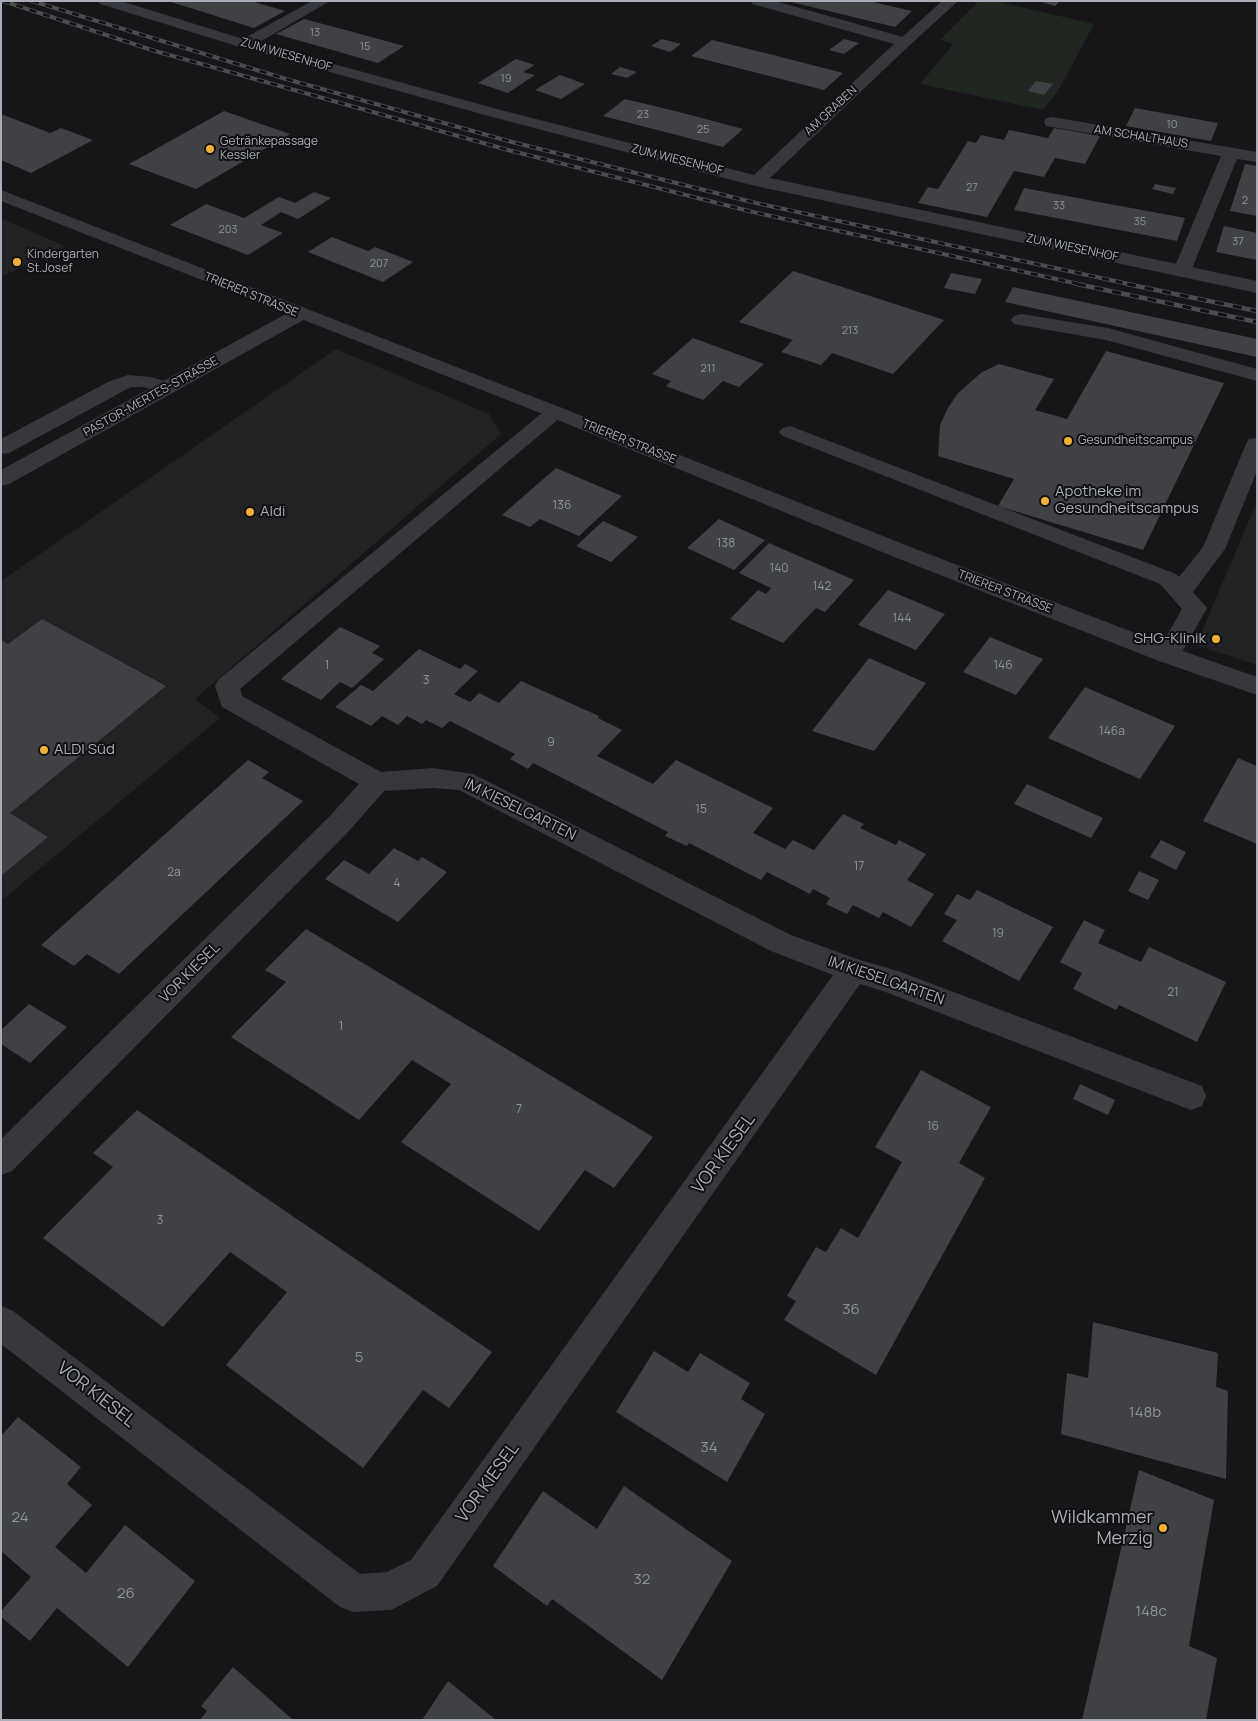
<!DOCTYPE html>
<html>
<head>
<meta charset="utf-8">
<style>
  body { margin:0 }
  #map { position:relative; width:1258px; height:1721px; overflow:hidden; background:#161618; font-family:Manrope,sans-serif }
  canvas { display:block }
  .frame { position:absolute; inset:0; border:2px solid #a8adb8; pointer-events:none }
</style>
</head>
<body>
<div id="map">
<canvas width="1258" height="1721"></canvas>
<div class="frame"></div>
</div>
<script>
const g = document.querySelector('canvas').getContext('2d');
g.lineJoin = 'round';
function fill(path, color) { g.fillStyle = color; g.fill(path, 'evenodd'); }
const shape = rows => new Path2D(rows.map(r => 'M' + r).join(''));
function strokePath(path, color, width, dash) { g.strokeStyle = color; g.lineWidth = width; g.lineCap = dash ? 'butt' : 'round'; g.setLineDash(dash || []); g.stroke(path); }
function drawText(font, color, halo, rows, align = 'center') {
  g.font = font + ' Manrope,sans-serif'; g.lineWidth = 4; g.setLineDash([]); g.textBaseline = 'middle'; g.strokeStyle = halo; g.fillStyle = color; for (const [text, x, y, turn = 0] of rows) {
    g.save(); g.translate(x, y); g.rotate((+turn || 0) * Math.PI / 180); g.textAlign = isNaN(turn) ? turn : align; if (halo) g.strokeText(text, 0, 0); g.fillText(text, 0, 0); g.restore();
  }
}
fill(shape([
  [1,218,65,246,1,277],
  [336,349,489,414,501,434,195,699,220,718,1,901,1,581],
  [1257,502,1257,665,1196,645]
]), '#222225');
fill(shape([
  [979,1,995,1,1094,24,1058,91,1043,110,920,84,953,44,940,40]
]), '#1e261f');
fill(shape([
  [168,1,251,1,285,11,254,28],
  [869,1,912,11,895,27,791,2],
  [1038,1,1060,1,1055,6],
  [304,19,353,32,404,46,378,63,276,34],
  [662,39,681,44,670,52,651,46],
  [844,39,859,43,844,54,829,50],
  [712,40,777,56,843,73,824,90,691,56],
  [516,59,535,65,523,72,535,75,508,93,478,83],
  [620,67,637,72,627,78,611,74],
  [560,75,585,84,561,99,535,90],
  [1036,81,1053,84,1044,95,1028,91],
  [625,99,683,113,743,129,723,147,603,116],
  [1135,108,1218,123,1211,141,1126,126],
  [224,111,290,134,196,189,129,164],
  [1,114,50,133,61,128,93,140,31,173,1,160],
  [1054,128,1100,136,1085,164,1055,158,1044,177,1014,171,987,217,918,203,928,187,938,189,968,141,976,143,981,135,1004,140,1009,130,1048,138],
  [1245,164,1257,166,1257,216,1230,211],
  [1155,184,1176,188,1173,194,1152,189],
  [1024,188,1104,203,1185,218,1177,241,1014,210],
  [314,192,331,198,298,219,281,212,261,225,283,233,248,255,170,225,206,204,244,218,279,197,295,203],
  [1224,226,1257,233,1257,260,1216,252],
  [332,237,368,251,375,247,413,262,383,282,308,252],
  [793,271,944,320,893,374,832,353,821,365,781,352,793,340,739,322],
  [951,273,982,279,975,294,944,288],
  [1013,287,1257,339,1257,357,1005,302],
  [693,338,764,364,739,387,723,381,703,400,666,386,671,381,652,374],
  [1106,351,1224,383,1143,550,998,506,1014,479,938,456,940,425,948,408,958,393,982,372,999,364,1054,379,1035,410,1067,419],
  [556,468,622,496,579,536,540,519,530,527,502,515],
  [719,519,765,540,734,570,687,548],
  [603,521,638,537,611,562,576,546],
  [769,543,854,580,825,612,816,608,783,643,730,619,758,590,766,594,771,588,739,573],
  [888,590,945,614,916,650,858,625],
  [42,619,166,686,10,813,48,837,1,876,1,640,8,644],
  [340,627,380,646,372,653,384,659,352,688,340,682,321,700,281,679],
  [990,637,1043,659,1016,695,963,672],
  [419,649,460,669,465,664,478,671,454,694,470,702,479,693,499,703,521,681,599,716,598,718,622,730,597,756,653,784,676,760,773,808,753,833,785,849,793,840,814,850,843,814,864,824,860,828,896,845,899,840,926,854,907,880,934,894,911,927,883,912,879,918,853,905,847,914,826,904,830,898,813,889,810,894,767,872,761,880,689,843,687,846,665,836,668,832,533,763,528,769,510,759,515,754,450,721,442,728,426,720,422,724,407,716,398,725,382,716,371,726,335,707,361,685,373,691],
  [869,658,926,683,874,751,812,731],
  [1085,687,1175,726,1140,779,1048,738],
  [1238,758,1257,766,1257,844,1203,821],
  [248,760,269,772,262,778,303,801,119,974,87,954,74,966,41,945],
  [1027,784,1103,818,1091,838,1014,804],
  [1161,840,1186,852,1176,870,1150,857],
  [394,848,418,861,422,857,447,872,398,922,325,879,344,860,369,874],
  [1139,871,1159,880,1148,900,1128,891],
  [977,890,1053,927,1019,981,942,941,957,920,944,914,957,894,970,900],
  [1084,920,1105,930,1098,943,1141,962,1149,947,1226,982,1197,1042,1119,1005,1116,1010,1073,989,1082,973,1060,962],
  [306,929,490,1039,653,1137,614,1188,585,1170,539,1231,401,1142,451,1084,412,1060,359,1120,231,1037,286,982,265,970],
  [29,1004,67,1027,30,1063,1,1044,1,1030],
  [921,1070,991,1107,959,1163,985,1178,876,1375,784,1320,796,1301,787,1296,816,1247,826,1252,841,1228,858,1238,902,1162,875,1147],
  [1080,1084,1115,1100,1108,1115,1073,1099],
  [137,1110,492,1352,449,1408,423,1390,363,1468,226,1365,287,1292,230,1252,163,1327,43,1238,113,1167,93,1153],
  [1093,1322,1218,1353,1216,1387,1228,1391,1226,1479,1061,1434,1067,1373,1088,1378],
  [654,1351,688,1372,700,1353,750,1383,741,1399,765,1414,727,1482,616,1412],
  [18,1417,81,1467,67,1484,92,1505,55,1547,86,1573,125,1525,195,1581,128,1667,57,1608,30,1641,1,1617,1,1611,31,1577,1,1551,1,1436],
  [1139,1470,1214,1500,1189,1646,1217,1658,1206,1720,1082,1720],
  [624,1486,732,1561,662,1680,552,1599,547,1606,493,1566,543,1491,597,1529],
  [233,1667,293,1720,200,1720,207,1711,201,1706],
  [448,1681,496,1720,422,1720]
]), '#404145');
fill(shape([
  [942,1,958,1,910,45,900,45,897,42,900,39,942,1],
  [1052,117,1257,152,1257,162,1237,159,1191,271,1189,275,1182,277,1175,275,1173,271,1221,156,1046,126,1044,122,1046,118,1052,117],
  [1021,314,1108,328,1257,369,1257,381,1106,340,1014,324,1011,320,1014,316,1021,314],
  [128,375,151,377,174,384,177,388,174,392,167,394,143,387,131,387,9,453,1,454,1,439,108,382,128,375],
  [790,426,1176,574,1179,577,1203,547,1246,444,1249,439,1257,438,1257,471,1225,549,1193,592,1207,608,1177,661,1168,663,1159,661,1156,655,1182,609,1160,584,783,436,779,432,783,428,790,426]
]), '#37383d');
fill(shape([
  [98,1,121,1,243,39,312,1,330,1,258,43,497,109,754,175,894,44,753,4,751,1,775,1,910,39,913,42,770,178,1257,281,1257,293,751,185,485,115,240,47,100,4,98,1],
  [300,308,307,310,310,314,307,318,9,484,1,486,1,470,293,310,300,308],
  [555,406,562,408,565,412,562,416,240,689,242,696,381,772,433,768,473,774,791,935,857,959,898,971,1202,1086,1206,1096,1202,1106,1191,1110,883,991,860,984,437,1586,391,1610,354,1612,340,1607,1,1344,1,1306,13,1311,360,1574,387,1572,411,1560,833,975,771,951,459,790,433,788,384,791,349,831,12,1171,1,1175,1,1139,329,817,359,784,222,707,215,686,218,680,548,408,555,406]
]), '#37383d');
fill(shape([
  [1,190,562,408,913,548,1177,649,1257,677,1257,695,1159,661,897,558,548,416,1,201,1,190]
]), '#37383d');
const railFar1 = shape([
  [3,1,155,51,508,150,753,212,1083,285],
  [32,1,286,79,512,142,756,203,1133,285]
]);
const rail = shape([
  [1077,284,1257,322],
  [1127,284,1257,311]
]);
strokePath(railFar1, '#4a4c52', 4);
strokePath(rail, '#4a4c52', 4.5);
strokePath(railFar1, '#111113', 2.5, [7]);
strokePath(rail, '#111113', 3, [9]);
for (const [x, y, r, color] of [
  [210,149,5,"#f2b134"],
  [17,262,5,"#f2b134"],
  [1068,441,5,"#f2b134"],
  [1045,501,5,"#f2b134"],
  [250,512,5,"#f2b134"],
  [1216,639,5,"#f2b134"],
  [44,750,5,"#f2b134"],
  [1163,1528,5,"#f2b134"]
]) { const dot = new Path2D(); dot.arc(x, y, r, 0, 2 * Math.PI); g.fillStyle = color; g.fill(dot); strokePath(dot, '#111113', 2); }
drawText('11px', '#8e929b', null, [
  ["13",315,33],
  ["15",365,47],
  ["19",506,79],
  ["23",643,115],
  ["10",1172,125],
  ["25",703,130],
  ["27",972,188],
  ["2",1245,201],
  ["33",1059,206],
  ["35",1140,222],
  ["203",228,230],
  ["37",1238,242],
  ["207",379,264],
  ["213",850,331],
  ["211",708,369]
]);
drawText('12px', '#a8adb8', '#111113', [
  ["ZUM WIESENHOF",286,55,16],
  ["AM GRABEN",831,111,-43],
  ["AM SCHALTHAUS",1141,137,9],
  ["ZUM WIESENHOF",677,160,14],
  ["ZUM WIESENHOF",1072,248,12],
  ["TRIERER STRASSE",251,295,22],
  ["PASTOR-MERTES-STRASSE",151,397,-29],
  ["TRIERER STRASSE",629,442,22],
  ["TRIERER STRASSE",1005,592,21]
]);
drawText('12px', '#a8adb8', '#111113', [
  ["Getränkepassage",220,142],
  ["Kessler",220,156],
  ["Kindergarten",27,255],
  ["St.Josef",27,269],
  ["Gesundheitscampus",1078,441]
], 'left');
drawText('12px', '#8e929b', null, [
  ["136",562,506],
  ["138",726,544],
  ["140",779,569],
  ["142",822,587],
  ["144",902,619],
  ["1",327,666],
  ["146",1003,666],
  ["3",426,681],
  ["146a",1112,732],
  ["9",551,743],
  ["15",701,810],
  ["17",859,867],
  ["2a",174,873],
  ["4",397,884],
  ["19",998,934],
  ["21",1173,993],
  ["1",341,1027],
  ["7",519,1110],
  ["16",933,1127],
  ["3",160,1221]
]);
drawText('15px', '#a8adb8', '#111113', [
  ["Apotheke im",1055,492],
  ["Gesundheitscampus",1055,509],
  ["Aldi",260,512],
  ["SHG-Klinik",1206,639,"right"],
  ["ALDI Süd",54,750]
], 'left');
drawText('15px', '#a8adb8', '#111113', [
  ["IM KIESELGARTEN",520,810,26],
  ["VOR KIESEL",190,973,-45],
  ["IM KIESELGARTEN",886,981,19]
]);
drawText('15px', '#8e929b', null, [
  ["36",851,1310],
  ["5",359,1358],
  ["148b",1145,1413],
  ["34",709,1448],
  ["24",20,1518],
  ["32",642,1580],
  ["26",126,1594],
  ["148c",1151,1612]
]);
drawText('18px', '#a8adb8', '#111113', [
  ["VOR KIESEL",724,1154,-54],
  ["VOR KIESEL",96,1395,38],
  ["VOR KIESEL",488,1483,-54]
]);
drawText('18px', '#a8adb8', '#111113', [
  ["Wildkammer",1153,1518],
  ["Merzig",1153,1539]
], 'right');
</script>
</body>
</html>
